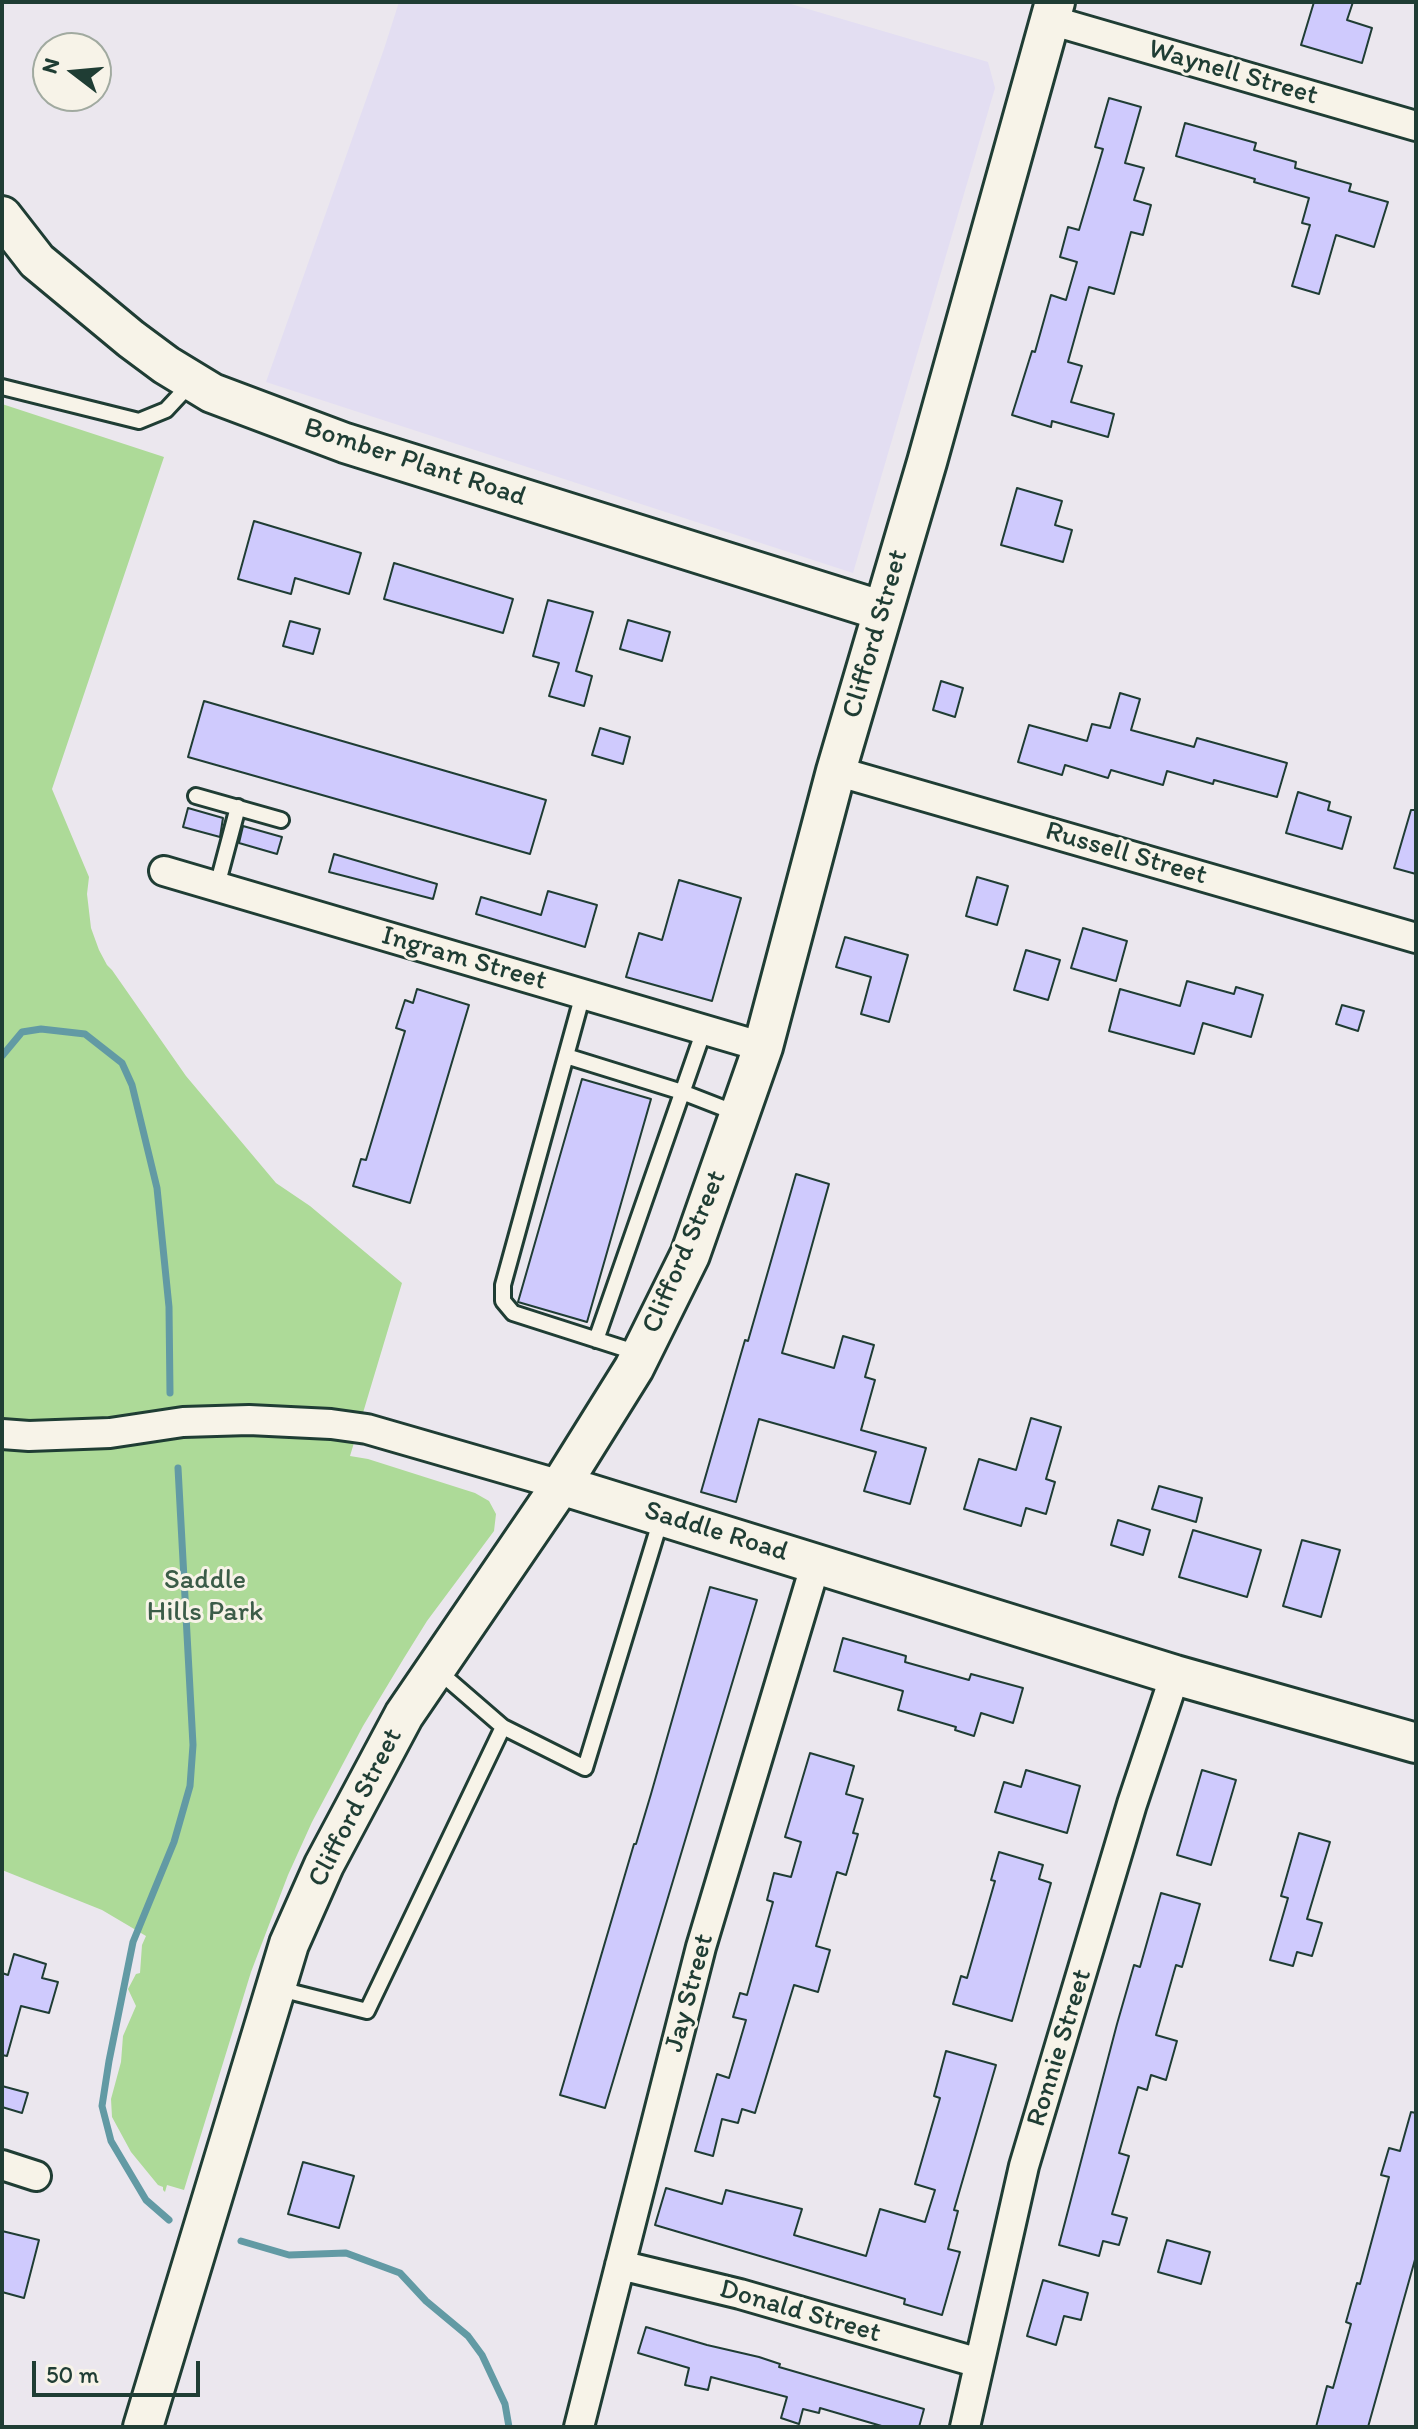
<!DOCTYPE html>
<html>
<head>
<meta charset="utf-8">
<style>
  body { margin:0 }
  #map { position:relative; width:1418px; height:2429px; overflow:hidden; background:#ebe7ee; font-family:Itim,sans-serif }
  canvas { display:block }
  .frame { position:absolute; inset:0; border:4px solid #1f3d34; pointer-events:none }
  .north { position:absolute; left:32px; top:32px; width:80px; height:80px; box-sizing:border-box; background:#f7f3e8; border:2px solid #a1aaa0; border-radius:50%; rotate:286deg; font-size:22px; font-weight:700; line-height:32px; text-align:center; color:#1f3d34 }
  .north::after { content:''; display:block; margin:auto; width:28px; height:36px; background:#1f3d34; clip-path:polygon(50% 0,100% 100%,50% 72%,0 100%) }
  .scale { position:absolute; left:32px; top:2361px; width:168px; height:36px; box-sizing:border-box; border:4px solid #1f3d34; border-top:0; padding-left:10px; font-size:24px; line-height:28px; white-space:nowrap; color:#1f3d34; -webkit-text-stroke:6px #f7f3e8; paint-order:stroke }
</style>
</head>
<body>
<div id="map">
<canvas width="1418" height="2429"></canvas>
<div class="frame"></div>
<div class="north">N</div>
<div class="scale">50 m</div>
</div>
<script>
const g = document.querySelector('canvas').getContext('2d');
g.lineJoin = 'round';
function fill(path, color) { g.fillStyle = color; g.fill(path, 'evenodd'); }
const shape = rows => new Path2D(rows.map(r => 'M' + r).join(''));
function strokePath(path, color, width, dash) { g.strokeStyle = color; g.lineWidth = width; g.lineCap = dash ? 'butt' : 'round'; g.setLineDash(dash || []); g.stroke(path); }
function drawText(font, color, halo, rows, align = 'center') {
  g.font = font + ' Itim,sans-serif'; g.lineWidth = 6; g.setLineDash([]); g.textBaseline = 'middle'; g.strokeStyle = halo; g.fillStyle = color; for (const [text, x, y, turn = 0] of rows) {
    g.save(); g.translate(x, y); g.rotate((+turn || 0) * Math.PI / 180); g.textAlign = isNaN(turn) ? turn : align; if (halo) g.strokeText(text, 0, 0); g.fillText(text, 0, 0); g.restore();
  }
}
fill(shape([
  [399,2,784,2,988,62,995,88,853,573,266,382,384,49]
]), '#e3def2');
fill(shape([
  [2,404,164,457,52,789,89,877,87,894,91,928,99,950,107,965,112,970,186,1076,276,1183,310,1206,402,1283,350,1456,368,1459,475,1493,489,1501,496,1514,494,1531,427,1621,404,1658,363,1726,312,1822,288,1875,251,1972,184,2190,167,2185,165,2192,163,2190,163,2187,158,2185,131,2152,112,2117,111,2099,121,2062,123,2036,136,2006,128,1989,136,1974,140,1973,142,1945,146,1936,102,1910,2,1870]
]), '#adda98');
strokePath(shape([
  [2,1056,22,1032,41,1029,85,1034,122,1063,132,1085,157,1188,169,1307,170,1393],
  [169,2220,146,2200,111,2141,102,2106,109,2061,133,1942,174,1842,190,1786,193,1745,178,1468],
  [241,2241,289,2255,346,2253,400,2273,426,2301,468,2336,482,2355,505,2404,509,2427]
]), '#629aa4', 7);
const building = shape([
  [1314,2,1353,2,1347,20,1372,28,1362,63,1301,45,1314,2],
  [1109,98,1141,107,1125,163,1144,168,1134,200,1151,205,1143,235,1131,232,1114,294,1089,287,1068,362,1082,366,1071,402,1114,414,1108,437,1052,421,1051,427,1012,415,1032,351,1035,352,1051,295,1066,300,1077,262,1060,257,1068,227,1079,230,1103,149,1095,147,1109,98],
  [1185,123,1256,143,1254,150,1296,162,1295,168,1351,184,1349,191,1388,202,1374,247,1336,235,1319,294,1292,286,1310,225,1302,223,1309,198,1254,182,1255,179,1176,156,1185,123],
  [1017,488,1062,501,1055,525,1072,530,1063,562,1001,545,1017,488],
  [254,521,361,553,349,594,295,578,291,594,238,579,254,521],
  [394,563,513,599,503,633,384,599,394,563],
  [548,600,593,612,576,671,592,676,584,706,549,696,559,663,533,656,548,600],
  [628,620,670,632,662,661,620,649,628,620],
  [290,621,320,629,313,654,283,646,290,621],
  [941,681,963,688,955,717,933,710,941,681],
  [1120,693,1140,699,1131,730,1194,747,1197,738,1287,763,1277,797,1214,780,1213,784,1167,771,1163,785,1111,770,1108,778,1065,765,1062,775,1018,762,1029,725,1087,741,1092,724,1110,728,1120,693],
  [204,701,546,800,530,854,188,757,204,701],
  [600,728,630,737,623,764,592,755,600,728],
  [1298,792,1330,802,1328,810,1351,817,1342,849,1286,833,1298,792],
  [188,808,223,818,220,837,183,827,188,808],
  [1411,810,1416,810,1416,874,1394,868,1411,810],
  [243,826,282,837,277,854,239,843,243,826],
  [334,854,437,884,433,899,329,872,334,854],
  [977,877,1008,886,997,925,966,916,977,877],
  [679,880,741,898,712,1001,626,977,639,933,662,940,679,880],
  [548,891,597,905,585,947,476,914,481,897,541,915,548,891],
  [1083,928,1127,941,1116,981,1071,968,1083,928],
  [845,937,908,955,889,1022,861,1014,871,977,836,967,845,937],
  [1026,950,1060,960,1048,1000,1014,990,1026,950],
  [1187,981,1234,994,1236,987,1263,995,1251,1037,1203,1023,1194,1054,1109,1031,1120,989,1180,1006,1187,981],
  [417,989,469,1005,410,1203,353,1186,361,1159,366,1160,405,1031,396,1028,405,1000,413,1003,417,989],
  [1342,1005,1364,1011,1358,1031,1336,1024,1342,1005],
  [582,1079,651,1099,587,1322,518,1302,582,1079],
  [796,1174,829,1184,782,1353,834,1368,843,1336,874,1345,865,1377,875,1380,861,1430,926,1448,910,1504,864,1491,876,1452,759,1419,736,1502,701,1492,745,1340,748,1341,796,1174],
  [1031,1418,1061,1427,1046,1479,1055,1482,1046,1514,1026,1508,1021,1526,964,1509,979,1459,1016,1470,1031,1418],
  [1159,1486,1202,1498,1196,1522,1152,1509,1159,1486],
  [1118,1520,1150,1530,1143,1555,1111,1545,1118,1520],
  [1193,1530,1261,1550,1247,1597,1179,1577,1193,1530],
  [1302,1540,1340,1550,1321,1617,1283,1606,1302,1540],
  [710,1587,757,1600,605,2108,560,2095,634,1844,636,1844,651,1794,710,1587],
  [843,1638,906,1656,905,1662,969,1680,971,1674,1023,1688,1013,1723,981,1713,974,1736,955,1730,956,1727,898,1710,903,1691,834,1671,843,1638],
  [810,1753,854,1766,846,1794,863,1799,853,1833,858,1834,846,1875,837,1872,816,1946,830,1950,818,1992,794,1985,755,2113,742,2109,738,2123,722,2119,713,2156,695,2151,717,2074,729,2078,746,2020,733,2017,740,1993,747,1995,773,1902,767,1900,774,1873,791,1877,801,1842,785,1837,810,1753],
  [1026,1770,1080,1786,1067,1833,995,1812,1004,1782,1021,1787,1026,1770],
  [1202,1770,1236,1780,1211,1865,1177,1855,1202,1770],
  [1299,1833,1330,1842,1307,1919,1322,1923,1312,1956,1297,1952,1293,1966,1270,1960,1288,1898,1281,1896,1299,1833],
  [999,1852,1043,1865,1039,1879,1051,1883,1012,2021,953,2004,961,1976,967,1978,995,1881,991,1880,999,1852],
  [1161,1893,1200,1904,1182,1967,1176,1965,1156,2035,1177,2041,1166,2080,1151,2075,1147,2090,1138,2087,1119,2153,1129,2156,1112,2214,1127,2218,1119,2245,1103,2241,1099,2256,1059,2245,1117,2024,1134,1965,1140,1967,1161,1893],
  [14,1954,46,1964,42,1978,58,1982,49,2013,21,2006,7,2056,2,2055,2,1973,8,1975,14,1954],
  [946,2051,996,2065,954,2210,958,2211,948,2249,960,2252,942,2315,904,2304,905,2299,655,2225,666,2188,722,2204,726,2190,802,2209,794,2235,866,2256,880,2209,925,2222,935,2190,915,2184,940,2098,934,2096,946,2051],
  [2,2086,28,2093,22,2113,2,2107,2,2086],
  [1411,2112,1416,2113,1416,2256,1368,2427,1316,2427,1327,2386,1333,2388,1351,2324,1346,2322,1357,2283,1360,2284,1389,2177,1381,2175,1389,2148,1400,2151,1411,2112],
  [303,2162,354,2176,339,2228,288,2214,303,2162],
  [2,2231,39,2240,24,2298,2,2292,2,2231],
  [1167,2240,1210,2252,1201,2284,1158,2272,1167,2240],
  [1043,2280,1088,2293,1081,2320,1064,2316,1056,2345,1027,2336,1043,2280],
  [646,2327,707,2345,759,2357,780,2364,779,2367,924,2409,919,2427,885,2427,820,2408,819,2413,803,2409,799,2424,781,2418,787,2397,711,2377,708,2390,685,2385,689,2368,638,2353,646,2327]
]);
fill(building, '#cfcafd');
strokePath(building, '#1f3d34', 2);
const lane = shape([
  [2,387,139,421,166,410,193,381],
  [196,796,281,820],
  [217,886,238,807],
  [583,994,503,1285,503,1301,513,1313,641,1354],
  [566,1056,682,1092,736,1113],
  [596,1340,704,1030],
  [436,1669,503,1727],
  [276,1988,367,2011,503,1727,585,1768,661,1519]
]);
const street = shape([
  [1050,20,1416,126],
  [836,771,1416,938],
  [164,871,763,1047],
  [2,1434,29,1436,110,1433,183,1422,249,1420,331,1424,367,1429,561,1485],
  [2,2165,36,2176],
  [620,2265,740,2294,979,2363],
  [579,2427,701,1947,816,1563],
  [965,2427,1024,2166,1132,1804,1175,1675]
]);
const secondary = shape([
  [2,216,37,261,131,339,166,365,212,393,345,443,883,611],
  [561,1485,1175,1675,1416,1743],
  [143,2427,289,1944,324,1865,404,1715,561,1485,634,1368,690,1255,763,1047,836,771,927,462,1055,2]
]);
strokePath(lane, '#1f3d34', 20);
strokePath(street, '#1f3d34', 34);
strokePath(secondary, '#1f3d34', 44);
strokePath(lane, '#f7f3e8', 14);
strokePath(street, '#f7f3e8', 28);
strokePath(secondary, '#f7f3e8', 38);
drawText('28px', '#1f3d34', '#f7f3e8', [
  ["Waynell Street",1233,73,16],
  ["Bomber Plant Road",415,463,18],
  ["Clifford Street",876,634,-74],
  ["Russell Street",1126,854,16],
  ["Ingram Street",464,959,16],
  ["Clifford Street",685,1252,-67],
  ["Saddle Road",716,1532,17],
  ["Clifford Street",356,1808,-63],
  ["Jay Street",690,1993,-75],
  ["Ronnie Street",1060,2048,-73],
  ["Donald Street",800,2312,16]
]);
drawText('28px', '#3b5c48', '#f7f3e8', [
  ["Saddle",205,1581],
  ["Hills Park",205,1613]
]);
</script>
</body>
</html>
